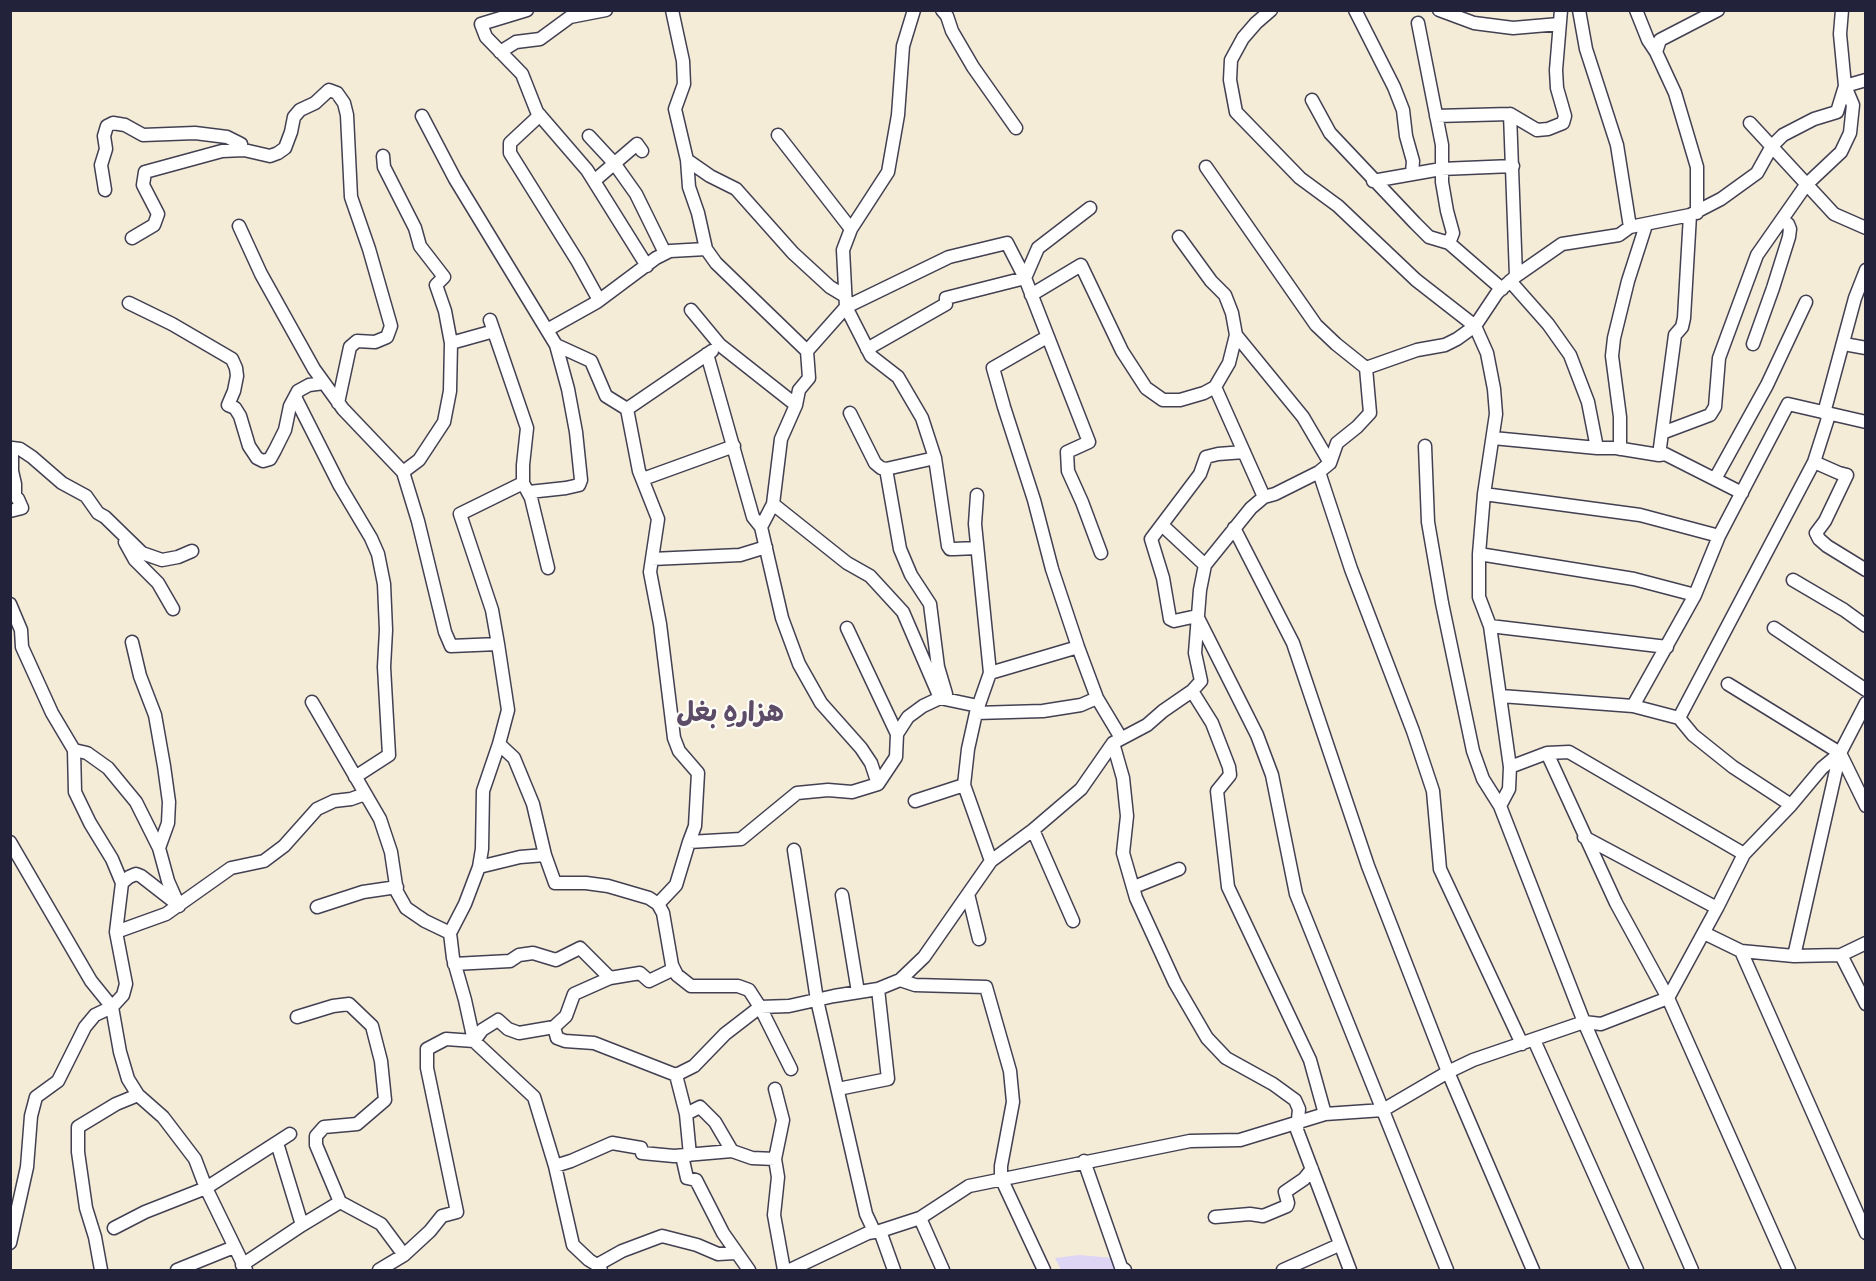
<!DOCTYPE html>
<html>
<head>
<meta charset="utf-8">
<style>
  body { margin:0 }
  #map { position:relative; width:1876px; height:1281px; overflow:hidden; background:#f4ecd7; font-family:Itim,sans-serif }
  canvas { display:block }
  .frame { position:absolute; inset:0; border:12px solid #22223b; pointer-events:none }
</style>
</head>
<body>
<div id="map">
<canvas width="1876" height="1281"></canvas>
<div class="frame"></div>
</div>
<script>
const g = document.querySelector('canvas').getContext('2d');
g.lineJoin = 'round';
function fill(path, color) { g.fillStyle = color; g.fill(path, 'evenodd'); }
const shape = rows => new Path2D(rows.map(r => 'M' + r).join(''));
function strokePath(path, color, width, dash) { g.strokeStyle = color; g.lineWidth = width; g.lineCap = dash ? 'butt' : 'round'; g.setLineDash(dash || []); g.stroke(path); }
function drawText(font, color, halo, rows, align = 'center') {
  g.font = font + ' Itim,"Playpen Sans Arabic",sans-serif'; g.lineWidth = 4.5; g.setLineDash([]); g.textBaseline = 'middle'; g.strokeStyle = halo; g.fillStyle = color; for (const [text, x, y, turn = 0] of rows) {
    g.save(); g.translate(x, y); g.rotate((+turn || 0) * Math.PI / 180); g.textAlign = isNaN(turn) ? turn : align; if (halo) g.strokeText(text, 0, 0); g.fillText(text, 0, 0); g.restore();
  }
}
fill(shape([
  [1079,1255,1115,1258,1120,1270,1061,1270,1055,1258]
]), '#ded5f5');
const minor = shape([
  [527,10,481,24,486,37,522,74,537,112,587,170,647,266],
  [672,10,683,61,684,84,675,109,687,160,689,187,698,213,706,249,716,263,807,351],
  [942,10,947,16,952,31,973,67,1016,128],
  [1271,10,1256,23,1243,38,1231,60,1230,80,1236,112,1300,178,1338,206,1416,280,1475,326,1487,353,1494,389,1496,414,1484,494,1479,554,1479,597,1490,626,1510,767,1509,789,1500,806],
  [1355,10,1394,87,1403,110,1406,136,1413,161,1412,173],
  [1439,10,1474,23,1513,28,1559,24],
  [1579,10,1586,49,1617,145,1630,227],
  [1636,10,1648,40,1656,52],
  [1418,23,1442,145,1442,182,1447,211,1453,233,1449,243],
  [500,52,516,42,540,39,570,17,606,10],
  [1845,86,1866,80],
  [1312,100,1330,133,1415,223,1429,237,1449,243,1502,289],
  [1510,114,1516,276],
  [540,115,510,143,510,153,578,262,599,300],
  [422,116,455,179,556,345,568,389,576,432,581,480,579,485,566,488,529,492],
  [1436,116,1510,114,1537,130,1548,129,1563,123,1565,116,1557,88,1556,70,1561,10],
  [1750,123,1834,214,1866,228],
  [778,135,851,229],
  [589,136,614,163,636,194,665,253],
  [383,156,384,167,415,228,420,246,444,277,436,285,445,311,451,343,450,391,444,422,419,460,403,472],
  [687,160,710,176,736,189,793,253,830,287,845,296],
  [1206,167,1316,325,1336,344,1366,368],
  [594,181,637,144,642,151],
  [1373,181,1441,169,1513,166],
  [105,190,101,165,106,149,104,136,107,126,113,123,125,125,143,135,195,133,227,137,241,144,242,150],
  [1697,213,1697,167,1675,93,1656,52,1660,40,1718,10],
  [239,226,261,274,314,369,343,409,403,472,418,521,445,632,451,646,498,644],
  [132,238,154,225,158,214,143,185,145,172,222,151,244,150,270,156,278,153,285,148,291,132,294,117,300,110,315,103,329,90,337,93,344,103,347,115,351,197,369,249,391,326,387,337,375,342,357,341,350,347,338,403],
  [1510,281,1548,324,1570,355,1588,402,1597,448],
  [1031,295,1081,265,1122,351,1146,388,1163,400,1180,400,1204,393,1215,387,1229,363,1236,335,1232,313,1225,295,1211,281,1179,237],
  [129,303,172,324,232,359,236,368,237,376,234,391,228,405,235,408,240,416,249,446,257,458,263,461,270,459,275,450,285,430,290,406,298,391,309,385,324,383],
  [691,310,720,345,796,405],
  [490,320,527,428,523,465,523,483,531,498,548,568],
  [547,330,597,302,656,258,670,251,706,249],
  [1236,335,1303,417,1330,463],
  [1047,337,993,368,1004,407,1034,500,1052,569,1078,647,1097,698,1121,738],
  [451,343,494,331],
  [1753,344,1773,288,1789,237,1790,229,1788,224,1782,220],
  [1844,344,1866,348],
  [556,345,591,361,606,396,627,409,639,471,658,519,650,572,660,624,674,738,679,751,698,773,695,826,689,842],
  [867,349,946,304,946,298,1025,278,1038,248,1090,208],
  [707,354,753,517,761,527],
  [1366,368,1417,350,1445,345,1457,339,1475,326,1497,293,1516,276,1562,244,1619,235,1630,227,1690,215,1721,199,1757,173,1772,146,1783,135,1814,119,1837,112,1845,86],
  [1215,387,1264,497],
  [295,397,340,486,371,538,378,554,384,584,386,630,384,667,389,755,355,777],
  [627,409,712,351],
  [850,413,875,463,881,468,886,469,935,458],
  [1824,413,1855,298,1866,270],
  [1662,433,1710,415,1715,407,1719,358,1757,255,1806,185,1841,152,1850,133,1853,105,1845,86,1840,34,1842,10],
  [1493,438,1597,448,1616,448,1659,455,1665,454,1742,493],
  [1425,446,1428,522,1442,603,1473,751,1483,779,1500,806,1584,1022,1692,1270],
  [1620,449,1620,417,1612,356,1614,338,1628,281,1646,225],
  [1244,452,1218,454,1206,457,1200,474,1151,539,1163,578,1170,619,1174,621,1197,616,1257,735,1272,775,1296,894,1447,1270],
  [1659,455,1675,335,1682,327,1684,318,1690,215],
  [1814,462,1839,473,1847,475,1825,521,1816,533,1819,539,1827,546,1866,570],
  [886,469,900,549,911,575,930,604,938,667,946,694],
  [1319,472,1351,569,1413,731,1433,791,1440,869,1522,1044],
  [643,479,734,446],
  [1715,479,1767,385,1806,302],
  [1484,494,1640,515,1719,536],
  [977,495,975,524,990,673,976,713,968,749,964,785,991,861],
  [15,496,15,484,12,471,12,448,20,449,32,457,62,483,86,496,98,513,105,517,142,553,162,560,178,557,192,551],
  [773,504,847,563,870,576,903,612,940,698],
  [10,511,22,508,18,499,11,492],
  [1162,525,1205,565],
  [1234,528,1293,643,1368,866,1448,1072,1533,1270],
  [125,542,135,560,158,583,173,609],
  [977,548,954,549,950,549,948,546,935,458,922,418,898,377,871,356,846,307,949,257,1007,243,1025,278,1089,442,1067,452,1068,471,1082,502,1101,553],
  [1479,554,1634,579,1695,595],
  [652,559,740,555,766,547],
  [1793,580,1844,610,1866,626],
  [10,604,21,630,22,647,52,713,74,750,75,792,90,823,112,859,122,883,116,932,126,984,123,995,112,1007,95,1015,85,1027,58,1081,36,1097,31,1116,27,1167,10,1243],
  [1490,626,1667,647],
  [1774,628,1866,690],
  [132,642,140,676,155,715,164,766,169,802,168,823,159,848,168,881,179,906],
  [990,673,1078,647],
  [1728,684,1840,753,1866,806],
  [1192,691,1212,723,1229,767,1230,775,1217,791,1228,887,1310,1060,1325,1114],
  [1501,696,1633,706,1679,718,1693,735,1733,767,1791,805],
  [312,702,380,819,391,852,397,892,406,908,425,921,450,933],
  [1633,706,1695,595,1719,536,1788,404,1866,422],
  [976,713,1043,711,1081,705,1097,698],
  [1679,718,1814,462,1829,415],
  [897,734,908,717,923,706,940,698,978,706],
  [1113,743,1123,778,1127,816,1123,853,1136,898,1175,983,1207,1038,1226,1058,1273,1084,1295,1100,1299,1109,1297,1130,1350,1270],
  [499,744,508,710,498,644,492,610,460,514,523,483],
  [74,750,87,753,108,768,136,802,159,848],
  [1547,753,1616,903,1668,998,1789,1270],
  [1510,767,1547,753,1569,752,1744,854],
  [878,784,871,763,861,748,821,703,799,664,782,618,761,527,773,504,781,439,796,405,799,390,809,378,807,351,846,307,843,250,851,229,888,172,898,115,903,46,914,10],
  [915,801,964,785],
  [1033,830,1073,921],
  [1584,837,1717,908],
  [10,842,91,981,112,1007,120,1052,128,1079,138,1095,163,1117,195,1159,206,1188,246,1270],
  [794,850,817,1000,866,1214,874,1231],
  [479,867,520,857,545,855],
  [122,883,129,877,136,874,141,876,177,904],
  [1134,887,1179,869],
  [968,894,979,939],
  [842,895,858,992],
  [658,904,676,885,689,842,741,839,797,793,828,790,852,792,878,784,896,757,897,734,847,628],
  [317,907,363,892,397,887],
  [116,932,166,914,231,868,264,861,284,846,317,809,334,801,351,799,365,794],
  [1704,933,1741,951,1794,956,1841,955,1866,943],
  [1741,951,1866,1233],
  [1841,955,1866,1004],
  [1794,956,1840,753],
  [454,964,510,961,519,955,533,953,556,960,580,948,610,978],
  [900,980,915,985,986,987,1010,1071,1013,1102,1001,1166,1001,1178,1044,1270],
  [297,1017,333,1006,349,1004,372,1026,381,1061,385,1100,357,1124,324,1127,316,1136,316,1145,340,1202],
  [554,1027,566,1016,574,994,610,978,640,973,649,981,674,969],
  [1534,1040,1637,1270],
  [474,1041,482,1030,498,1020,508,1029,519,1033,554,1027,557,1038,565,1041,594,1043,676,1075,694,1066,725,1034,760,1007,789,1006,834,996,878,989,900,980,924,957,991,861,1033,830,1081,789,1113,743,1147,725,1163,711,1192,691,1201,681,1195,653,1200,590,1205,565,1251,508,1264,497,1275,494,1319,472,1330,463,1337,443,1357,427,1370,413,1366,368],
  [676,1075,686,1114,700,1107,715,1122,732,1151,752,1158,775,1159],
  [775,1089,783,1120,775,1159,778,1177,774,1215,784,1270],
  [838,1089,888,1079,878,989],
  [686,1114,690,1155],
  [277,1143,302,1225],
  [682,1156,687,1178,696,1180,723,1233,749,1270],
  [1084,1161,1121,1267,1125,1270],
  [555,1166,571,1161,612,1143,641,1148,642,1153,674,1156,732,1151],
  [1215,1217,1250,1214,1263,1216,1287,1206,1288,1203,1285,1192,1304,1179,1312,1169],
  [920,1218,943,1270],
  [114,1228,145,1212,206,1188,290,1134],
  [880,1231,894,1270],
  [242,1265,302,1225,340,1202,381,1224,404,1255],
  [597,1265,622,1251,662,1236,697,1245,718,1254,735,1253],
  [101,1270,95,1237,86,1208,78,1152,78,1127,116,1104,138,1095],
  [177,1270,234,1247],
  [379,1270,404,1255,430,1231,442,1216,457,1212,427,1068,427,1049,446,1039,474,1041],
  [601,1270,597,1265,589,1260,573,1245,555,1166,534,1097,474,1041,465,1000,453,958,450,933,465,904,479,867,482,849,483,791,499,744,514,758,533,804,545,855,555,883,586,883,608,886,649,898,658,904,663,913,672,965,677,975,691,986,738,986,749,990,760,1007,791,1069],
  [790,1270,868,1233,880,1231,920,1218,969,1186,1190,1141,1240,1140,1325,1114,1383,1110,1448,1072,1473,1060,1584,1022,1601,1024,1668,998,1717,908,1744,854,1791,805,1822,768,1840,753,1866,703],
  [1283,1270,1339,1245]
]);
strokePath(minor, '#424052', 15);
strokePath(minor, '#fff', 12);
drawText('bold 27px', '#5d4c68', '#fdfcf7', [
  ["هزارهِ بغل",730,714]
]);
</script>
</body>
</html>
